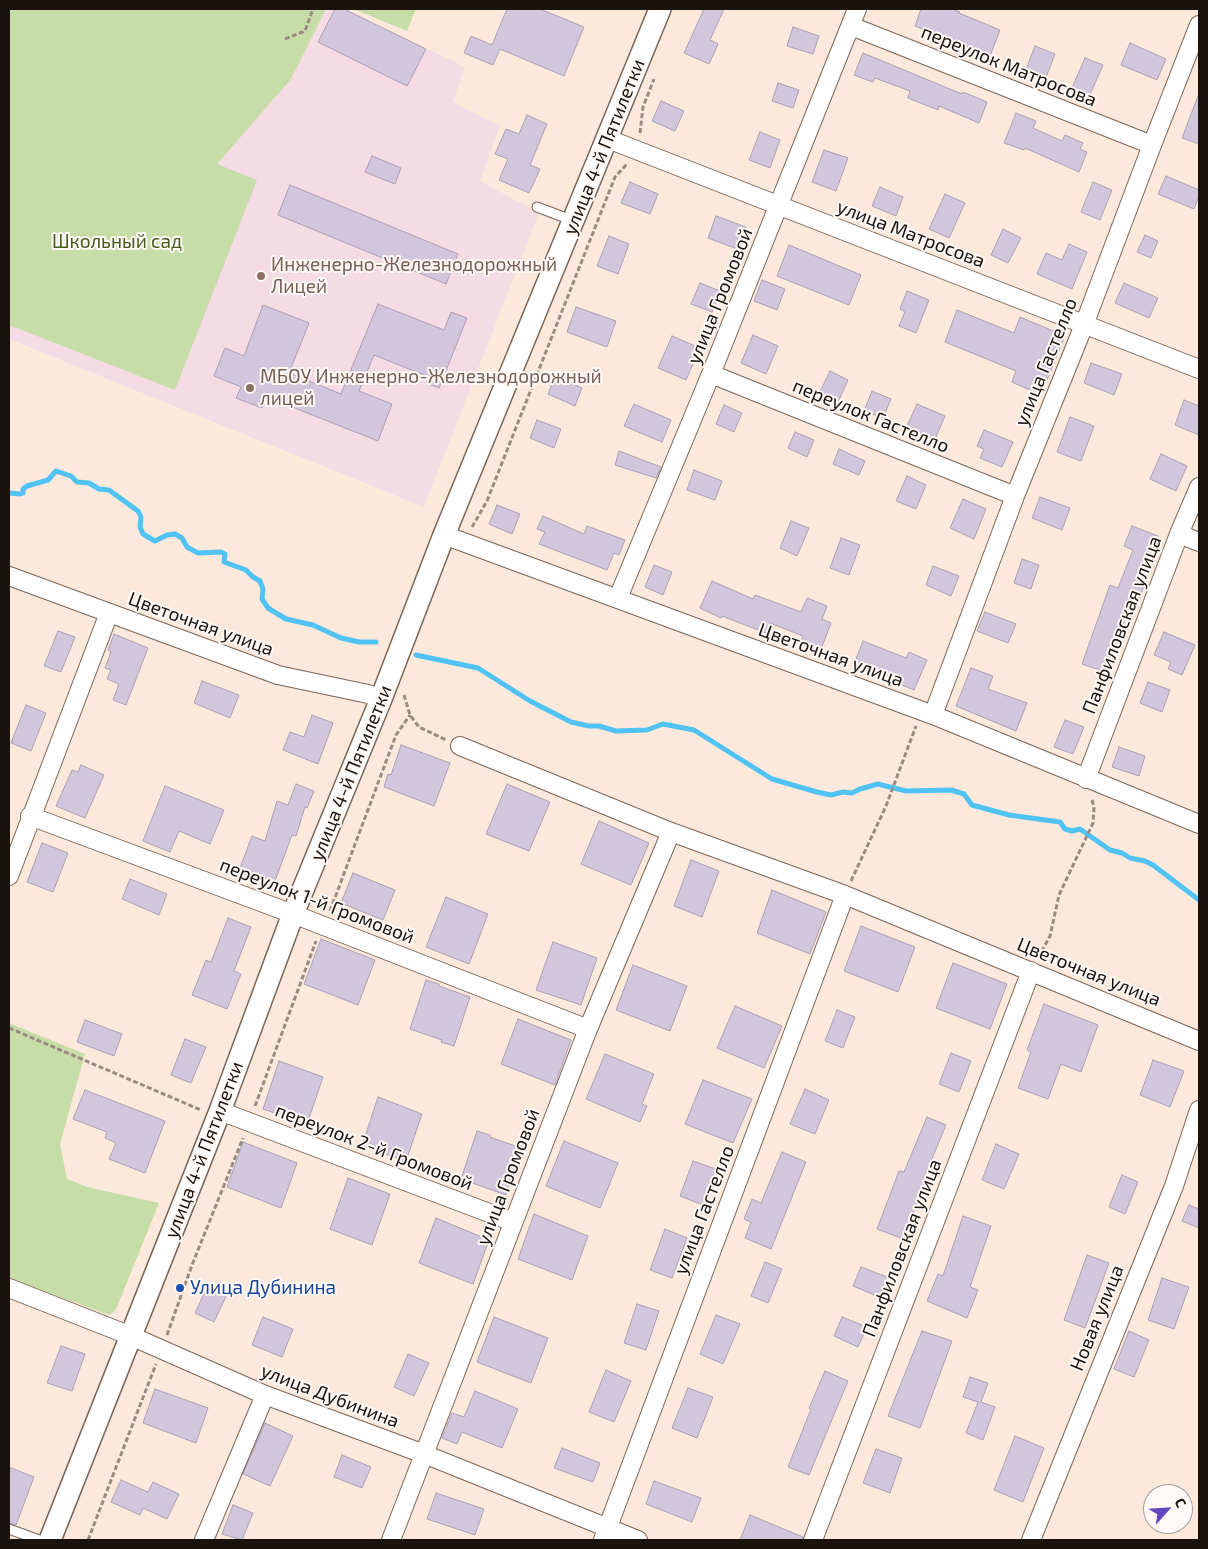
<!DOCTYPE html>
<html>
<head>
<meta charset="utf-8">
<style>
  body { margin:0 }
  #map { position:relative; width:1208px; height:1549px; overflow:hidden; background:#fce9db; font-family:"Exo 2",sans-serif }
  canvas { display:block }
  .frame { position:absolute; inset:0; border:10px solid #1a120c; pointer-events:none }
  .north { position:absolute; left:1143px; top:1484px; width:50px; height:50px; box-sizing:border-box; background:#fef9f6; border:1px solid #a39d98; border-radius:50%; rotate:64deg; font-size:14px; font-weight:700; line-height:20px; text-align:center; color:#1a120c }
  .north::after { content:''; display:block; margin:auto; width:18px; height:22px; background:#6346bf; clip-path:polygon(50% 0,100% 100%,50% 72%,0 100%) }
</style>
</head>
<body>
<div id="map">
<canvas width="1208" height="1549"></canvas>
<div class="frame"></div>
<div class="north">С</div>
</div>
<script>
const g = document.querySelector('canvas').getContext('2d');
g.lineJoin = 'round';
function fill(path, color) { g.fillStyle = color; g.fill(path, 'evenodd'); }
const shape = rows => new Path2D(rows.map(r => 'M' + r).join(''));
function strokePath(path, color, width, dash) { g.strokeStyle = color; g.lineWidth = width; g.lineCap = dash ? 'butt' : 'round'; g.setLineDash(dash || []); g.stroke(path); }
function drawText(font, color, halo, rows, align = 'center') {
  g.font = font + ' "Exo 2",sans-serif'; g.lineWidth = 4; g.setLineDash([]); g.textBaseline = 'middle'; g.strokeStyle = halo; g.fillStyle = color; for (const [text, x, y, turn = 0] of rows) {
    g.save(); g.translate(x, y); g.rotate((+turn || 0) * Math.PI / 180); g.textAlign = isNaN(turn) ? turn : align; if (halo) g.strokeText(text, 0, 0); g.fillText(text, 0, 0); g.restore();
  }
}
fill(shape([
  [326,9,344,9,465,67,453,102,500,126,480,181,539,213,424,507,9,339,9,83,291,79]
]), '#f4dbe4');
fill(shape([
  [9,9,326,9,291,79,217,164,257,180,175,390,9,325],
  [357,9,416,9,407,31,356,10],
  [9,1023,85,1054,60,1144,67,1179,87,1187,159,1203,117,1307,114,1312,109,1315,9,1278]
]), '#c6dda8');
strokePath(shape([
  [9,493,20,494,23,493,23,489,27,486,48,480,56,471,71,476,77,482,89,483,99,489,109,490,138,511,141,517,140,527,143,534,155,541,167,535,175,534,182,538,187,547,198,553,221,552,225,554,224,562,246,570,253,577,260,581,263,589,262,599,268,608,286,619,313,625,341,638,359,642,376,642],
  [416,655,478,668,530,701,571,722,589,726,599,726,616,731,647,730,663,724,694,730,772,779,817,792,831,795,843,792,852,793,860,789,878,784,906,791,951,790,964,794,972,805,1009,815,1060,822,1065,829,1072,831,1080,829,1110,850,1122,853,1130,858,1145,861,1153,865,1199,900]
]), '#50c3f4', 5);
const building = shape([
  [335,9,344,9,426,49,407,86,318,42,335,9],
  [507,9,540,9,584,27,564,76,500,49,493,65,464,53,471,36,492,45,507,9],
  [704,9,724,9,710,40,718,44,709,64,684,53,704,9],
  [921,9,952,9,960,12,959,13,1000,30,990,56,915,26,921,9],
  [793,27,819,36,813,54,787,46,793,27],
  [1130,43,1166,59,1157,80,1121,65,1130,43],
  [1035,46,1055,54,1045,80,1025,72,1035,46],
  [863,53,962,94,963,92,987,102,979,123,939,106,938,110,908,98,910,91,875,78,873,82,854,75,863,53],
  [1085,58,1103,65,1089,97,1071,90,1085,58],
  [778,83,799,90,793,108,772,101,778,83],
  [1198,96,1199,96,1199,144,1182,138,1198,96],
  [661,101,684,111,675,131,652,121,661,101],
  [1016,113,1036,121,1033,128,1062,141,1065,135,1083,143,1080,149,1087,152,1079,172,1025,148,1024,150,1004,143,1016,113],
  [527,115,547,124,530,165,540,169,529,193,499,180,508,159,495,154,506,129,519,134,527,115],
  [760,132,780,140,770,168,749,160,760,132],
  [824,150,848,158,836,191,812,182,824,150],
  [372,156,401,168,395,184,365,172,372,156],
  [1166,176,1199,190,1199,196,1194,209,1158,194,1166,176],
  [630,182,658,194,650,214,621,203,630,182],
  [1093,182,1112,190,1100,220,1081,212,1093,182],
  [290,185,458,254,446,284,278,215,290,185],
  [880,187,903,197,896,216,872,206,880,187],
  [945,194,965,203,949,238,929,229,945,194],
  [716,216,746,227,737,249,708,238,716,216],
  [1003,229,1021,238,1008,263,991,255,1003,229],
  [1145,235,1158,241,1151,258,1137,252,1145,235],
  [609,236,629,244,618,274,597,266,609,236],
  [1069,244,1087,252,1072,289,1037,274,1046,253,1062,260,1069,244],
  [789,245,861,275,849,305,777,276,789,245],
  [762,280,785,289,777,310,754,301,762,280],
  [700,283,720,291,712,312,691,304,700,283],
  [1124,283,1158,298,1149,318,1115,303,1124,283],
  [907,291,929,300,916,333,899,326,905,312,900,309,907,291],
  [378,304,444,330,451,312,467,318,439,388,426,383,429,377,374,355,359,391,392,404,378,441,267,397,262,408,236,398,241,387,214,376,225,348,244,356,263,305,309,323,289,373,341,394,378,304],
  [576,307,616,321,607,347,567,332,576,307],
  [957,310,1014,333,1020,317,1065,336,1041,395,1012,382,1016,371,945,342,957,310],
  [753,335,778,346,766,374,741,363,753,335],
  [672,336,700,348,686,380,658,368,672,336],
  [1091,363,1122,374,1114,395,1084,383,1091,363],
  [830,371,848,380,838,402,819,394,830,371],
  [555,376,582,388,575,406,548,394,555,376],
  [872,391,891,399,883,418,864,411,872,391],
  [1184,400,1199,406,1199,435,1175,425,1184,400],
  [634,404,671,420,662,442,624,426,634,404],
  [917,404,945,416,935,439,907,426,917,404],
  [724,405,742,413,734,432,716,424,724,405],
  [1070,417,1094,426,1081,461,1057,452,1070,417],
  [537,420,561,429,554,448,530,438,537,420],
  [984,430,1013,442,1002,467,980,458,984,449,977,446,984,430],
  [795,432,814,440,807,457,788,448,795,432],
  [839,449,865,461,859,475,833,464,839,449],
  [619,451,661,467,656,478,615,465,619,451],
  [1161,454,1187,466,1176,491,1150,479,1161,454],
  [694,470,722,481,715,500,687,490,694,470],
  [907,476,926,485,916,509,896,501,907,476],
  [1040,497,1070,508,1062,530,1032,518,1040,497],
  [963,499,986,509,974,539,950,528,963,499],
  [497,505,520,514,512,534,489,524,497,505],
  [543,516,584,534,587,526,625,540,619,555,614,553,607,570,539,544,545,532,537,529,543,516],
  [791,521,809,528,797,556,780,548,791,521],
  [1132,526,1158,536,1141,579,1146,581,1131,619,1126,617,1105,672,1082,664,1110,585,1118,588,1133,550,1124,546,1132,526],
  [841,538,860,545,849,575,830,568,841,538],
  [1022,559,1039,565,1031,589,1014,583,1022,559],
  [654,565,672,572,663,595,645,587,654,565],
  [933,566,959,576,951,596,926,585,933,566],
  [712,581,753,599,755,595,801,612,807,598,827,606,822,619,831,623,820,652,799,644,803,636,770,623,766,633,722,616,721,618,700,608,712,581],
  [985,612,1016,624,1008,643,977,631,985,612],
  [58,631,75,637,61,672,44,666,58,631],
  [1164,632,1195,645,1182,675,1168,669,1171,662,1154,655,1164,632],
  [114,634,148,648,126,705,113,700,119,684,107,679,111,670,105,668,111,652,108,650,114,634],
  [863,641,906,658,909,652,927,660,914,690,872,673,871,675,853,667,863,641],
  [971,668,993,676,988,689,1027,703,1016,731,956,706,971,668],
  [202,681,239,695,230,718,194,703,202,681],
  [1148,682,1170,690,1162,712,1140,703,1148,682],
  [26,705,46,713,31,751,11,743,26,705],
  [312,715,333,723,318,764,283,750,290,732,304,737,312,715],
  [1065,720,1084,727,1073,754,1054,747,1065,720],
  [401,745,450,763,434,806,384,787,388,774,391,775,401,745],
  [1119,747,1145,756,1139,776,1112,767,1119,747],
  [81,765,104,775,85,818,56,806,72,770,78,772,81,765],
  [296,784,314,791,307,808,305,807,296,836,292,835,272,889,237,876,252,836,265,841,277,801,288,805,296,784],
  [507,784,550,802,529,851,486,834,507,784],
  [165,786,224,810,210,844,179,831,170,852,143,841,165,786],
  [599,821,649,843,631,885,581,864,599,821],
  [42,843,68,853,53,892,27,882,42,843],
  [691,860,719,871,702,917,674,906,691,860],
  [353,873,395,890,383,920,341,903,353,873],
  [130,879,167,894,159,915,122,899,130,879],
  [772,890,826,912,810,954,757,933,772,890],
  [446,897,488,914,469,964,426,947,446,897],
  [228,918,251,927,234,971,241,974,227,1009,192,995,206,960,211,962,228,918],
  [861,926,915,947,898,992,844,971,861,926],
  [321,939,375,960,358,1005,304,984,321,939],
  [553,942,597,958,581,1005,536,990,553,942],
  [953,963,1007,984,990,1029,936,1008,953,963],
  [633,965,687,986,670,1031,616,1010,633,965],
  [426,980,439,984,439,986,470,997,454,1046,441,1042,442,1040,410,1029,426,980],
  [1044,1004,1098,1025,1081,1072,1061,1064,1048,1099,1018,1088,1031,1052,1027,1050,1044,1004],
  [735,1006,782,1026,764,1068,717,1048,735,1006],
  [837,1010,855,1017,843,1048,825,1041,837,1010],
  [518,1019,571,1040,555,1085,501,1064,518,1019],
  [85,1020,122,1034,114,1056,77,1042,85,1020],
  [185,1039,206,1047,191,1083,171,1075,185,1039],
  [951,1053,971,1061,959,1092,939,1084,951,1053],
  [605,1054,654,1074,642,1104,647,1106,640,1122,586,1099,605,1054],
  [1153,1060,1184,1071,1170,1107,1140,1095,1153,1060],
  [279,1061,323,1077,307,1124,263,1109,279,1061],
  [703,1080,752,1099,733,1143,685,1124,703,1080],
  [805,1089,829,1100,815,1134,790,1124,805,1089],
  [85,1090,165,1121,145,1173,109,1159,116,1143,105,1138,107,1132,73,1119,85,1090],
  [378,1097,422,1114,406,1161,362,1146,378,1097],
  [927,1117,946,1125,923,1180,932,1183,926,1200,919,1197,903,1239,877,1229,899,1171,904,1172,927,1117],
  [477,1131,490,1135,490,1137,521,1148,506,1195,461,1179,477,1131],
  [564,1141,618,1163,600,1208,546,1186,564,1141],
  [243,1142,297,1163,281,1208,227,1187,243,1142],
  [996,1144,1019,1154,1004,1189,982,1180,996,1144],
  [782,1152,806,1162,771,1249,745,1238,751,1222,744,1219,752,1199,761,1203,782,1152],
  [693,1161,716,1169,703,1205,680,1196,693,1161],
  [1122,1175,1138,1182,1125,1214,1109,1207,1122,1175],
  [348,1178,390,1194,372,1245,330,1229,348,1178],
  [1189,1205,1199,1209,1199,1228,1182,1221,1189,1205],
  [534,1214,588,1236,572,1280,518,1259,534,1214],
  [963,1216,991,1226,970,1287,978,1290,967,1318,927,1301,938,1274,943,1276,963,1216],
  [436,1218,489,1240,473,1284,419,1263,436,1218],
  [665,1229,687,1238,672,1278,650,1270,665,1229],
  [1087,1255,1109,1263,1085,1328,1064,1320,1087,1255],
  [765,1262,782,1269,768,1303,751,1296,765,1262],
  [861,1267,887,1277,879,1297,853,1286,861,1267],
  [1162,1278,1189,1287,1174,1329,1148,1320,1162,1278],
  [209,1283,228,1292,214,1322,195,1313,209,1283],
  [637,1304,659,1311,646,1350,624,1343,637,1304],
  [716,1315,740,1324,723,1364,700,1354,716,1315],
  [263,1317,293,1329,282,1357,252,1345,263,1317],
  [494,1317,548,1338,531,1383,477,1362,494,1317],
  [842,1317,867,1327,858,1347,834,1336,842,1317],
  [922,1331,952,1341,920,1428,888,1416,922,1331],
  [1129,1331,1149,1340,1134,1377,1114,1369,1129,1331],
  [61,1346,85,1354,72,1391,47,1383,61,1346],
  [408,1354,429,1363,414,1396,394,1387,408,1354],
  [606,1370,631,1381,614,1422,589,1412,606,1370],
  [825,1371,848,1381,809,1475,788,1467,811,1409,809,1408,825,1371],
  [970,1377,988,1383,981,1402,995,1407,983,1440,966,1433,978,1402,963,1397,970,1377],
  [688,1388,713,1397,697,1438,672,1428,688,1388],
  [155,1389,208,1408,196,1443,143,1423,155,1389],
  [475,1391,518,1409,502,1448,462,1432,457,1444,442,1438,452,1413,464,1417,475,1391],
  [265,1423,293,1436,270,1486,243,1474,265,1423],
  [1015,1436,1044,1448,1023,1502,994,1490,1015,1436],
  [562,1448,600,1463,593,1482,554,1468,562,1448],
  [876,1449,902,1458,890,1493,863,1483,876,1449],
  [342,1455,371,1467,362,1488,334,1477,342,1455],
  [9,1467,34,1477,16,1525,9,1523,9,1467],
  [121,1480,148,1492,153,1482,179,1494,167,1519,143,1508,140,1515,111,1502,121,1480],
  [654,1481,701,1498,692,1522,646,1504,654,1481],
  [436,1493,484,1509,475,1535,427,1519,436,1493],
  [233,1505,253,1513,242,1540,222,1534,233,1505],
  [750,1515,803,1537,803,1540,740,1540,750,1515]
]);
fill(building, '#d2c6dd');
strokePath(building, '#ab9fb5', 1);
const service = shape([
  [537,207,574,221],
  [9,1529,39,1540]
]);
const minor = shape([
  [851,26,1152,145],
  [608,139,1199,369],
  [711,374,1015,496],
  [1179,534,1199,542],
  [444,535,933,715,1199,824],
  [9,576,278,675,368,694,381,699],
  [618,598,711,374,857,9],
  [933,715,1015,496,1084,325,1152,145,1199,25],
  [460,746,671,832,845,895,1199,1041],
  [1086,779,1179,534,1199,487],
  [30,816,293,914,588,1029],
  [9,876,109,613],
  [220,1111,513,1222],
  [9,1288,131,1336,265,1395,424,1454,638,1540],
  [204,1540,265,1395],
  [391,1540,588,1029,671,832],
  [603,1540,845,895],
  [813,1540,1031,971],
  [1031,1540,1174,1186,1199,1110]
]);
const tertiary = shape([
  [50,1540,220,1111,293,914,381,699,444,535,660,9]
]);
strokePath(service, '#7a6557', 11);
strokePath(minor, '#7a6557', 20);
strokePath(tertiary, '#7a6557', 24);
strokePath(shape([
  [285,39,305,31,313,9],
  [640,133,643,107,654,79],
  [472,527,487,501,615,177,627,164],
  [404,695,410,715,419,727,446,740],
  [851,881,886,806,916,726],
  [330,911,396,735,410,715],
  [1038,958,1050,936,1059,895,1093,823,1094,808,1092,799],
  [9,1028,201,1110],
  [255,1106,316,941],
  [167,1335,192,1265,243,1138],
  [88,1540,156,1364]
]), '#9a8b81', 3, [5, 2.5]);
strokePath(service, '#fff', 9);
strokePath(minor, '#fff', 18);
strokePath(tertiary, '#fff', 21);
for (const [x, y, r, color] of [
  [261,276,5,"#8d6e63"],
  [250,388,5,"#8d6e63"],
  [180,1288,5,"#1a4fb4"]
]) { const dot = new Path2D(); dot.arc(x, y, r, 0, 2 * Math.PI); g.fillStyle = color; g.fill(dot); strokePath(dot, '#fef9f6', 2); }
drawText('19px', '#1a120c', '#fef9f6', [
  ["переулок Матросова",1009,66,22],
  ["улица 4-й Пятилетки",604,147,-68],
  ["улица Матросова",911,234,21],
  ["улица Громовой",720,296,-68],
  ["улица Гастелло",1046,362,-68],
  ["переулок Гастелло",871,416,22],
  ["Цветочная улица",201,624,20],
  ["Панфиловская улица",1122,625,-69],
  ["Цветочная улица",831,655,20],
  ["улица 4-й Пятилетки",351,773,-68],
  ["переулок 1-й Громовой",317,901,21],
  ["Цветочная улица",1089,972,22],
  ["переулок 2-й Громовой",374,1147,21],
  ["улица 4-й Пятилетки",204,1150,-69],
  ["улица Громовой",508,1177,-69],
  ["улица Гастелло",704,1210,-69],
  ["Панфиловская улица",902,1248,-69],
  ["Новая улица",1097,1318,-68],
  ["улица Дубинина",330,1396,21]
]);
drawText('19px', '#455c1d', '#fef9f6', [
  ["Школьный сад",117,242]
]);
drawText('19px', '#785e54', '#fef9f6', [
  ["Инженерно-Железнодорожный",271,265],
  ["Лицей",271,287],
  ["МБОУ Инженерно-Железнодорожный",260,377],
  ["лицей",260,399]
], 'left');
drawText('19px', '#164399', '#fef9f6', [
  ["Улица Дубинина",190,1288]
], 'left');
</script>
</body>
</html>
